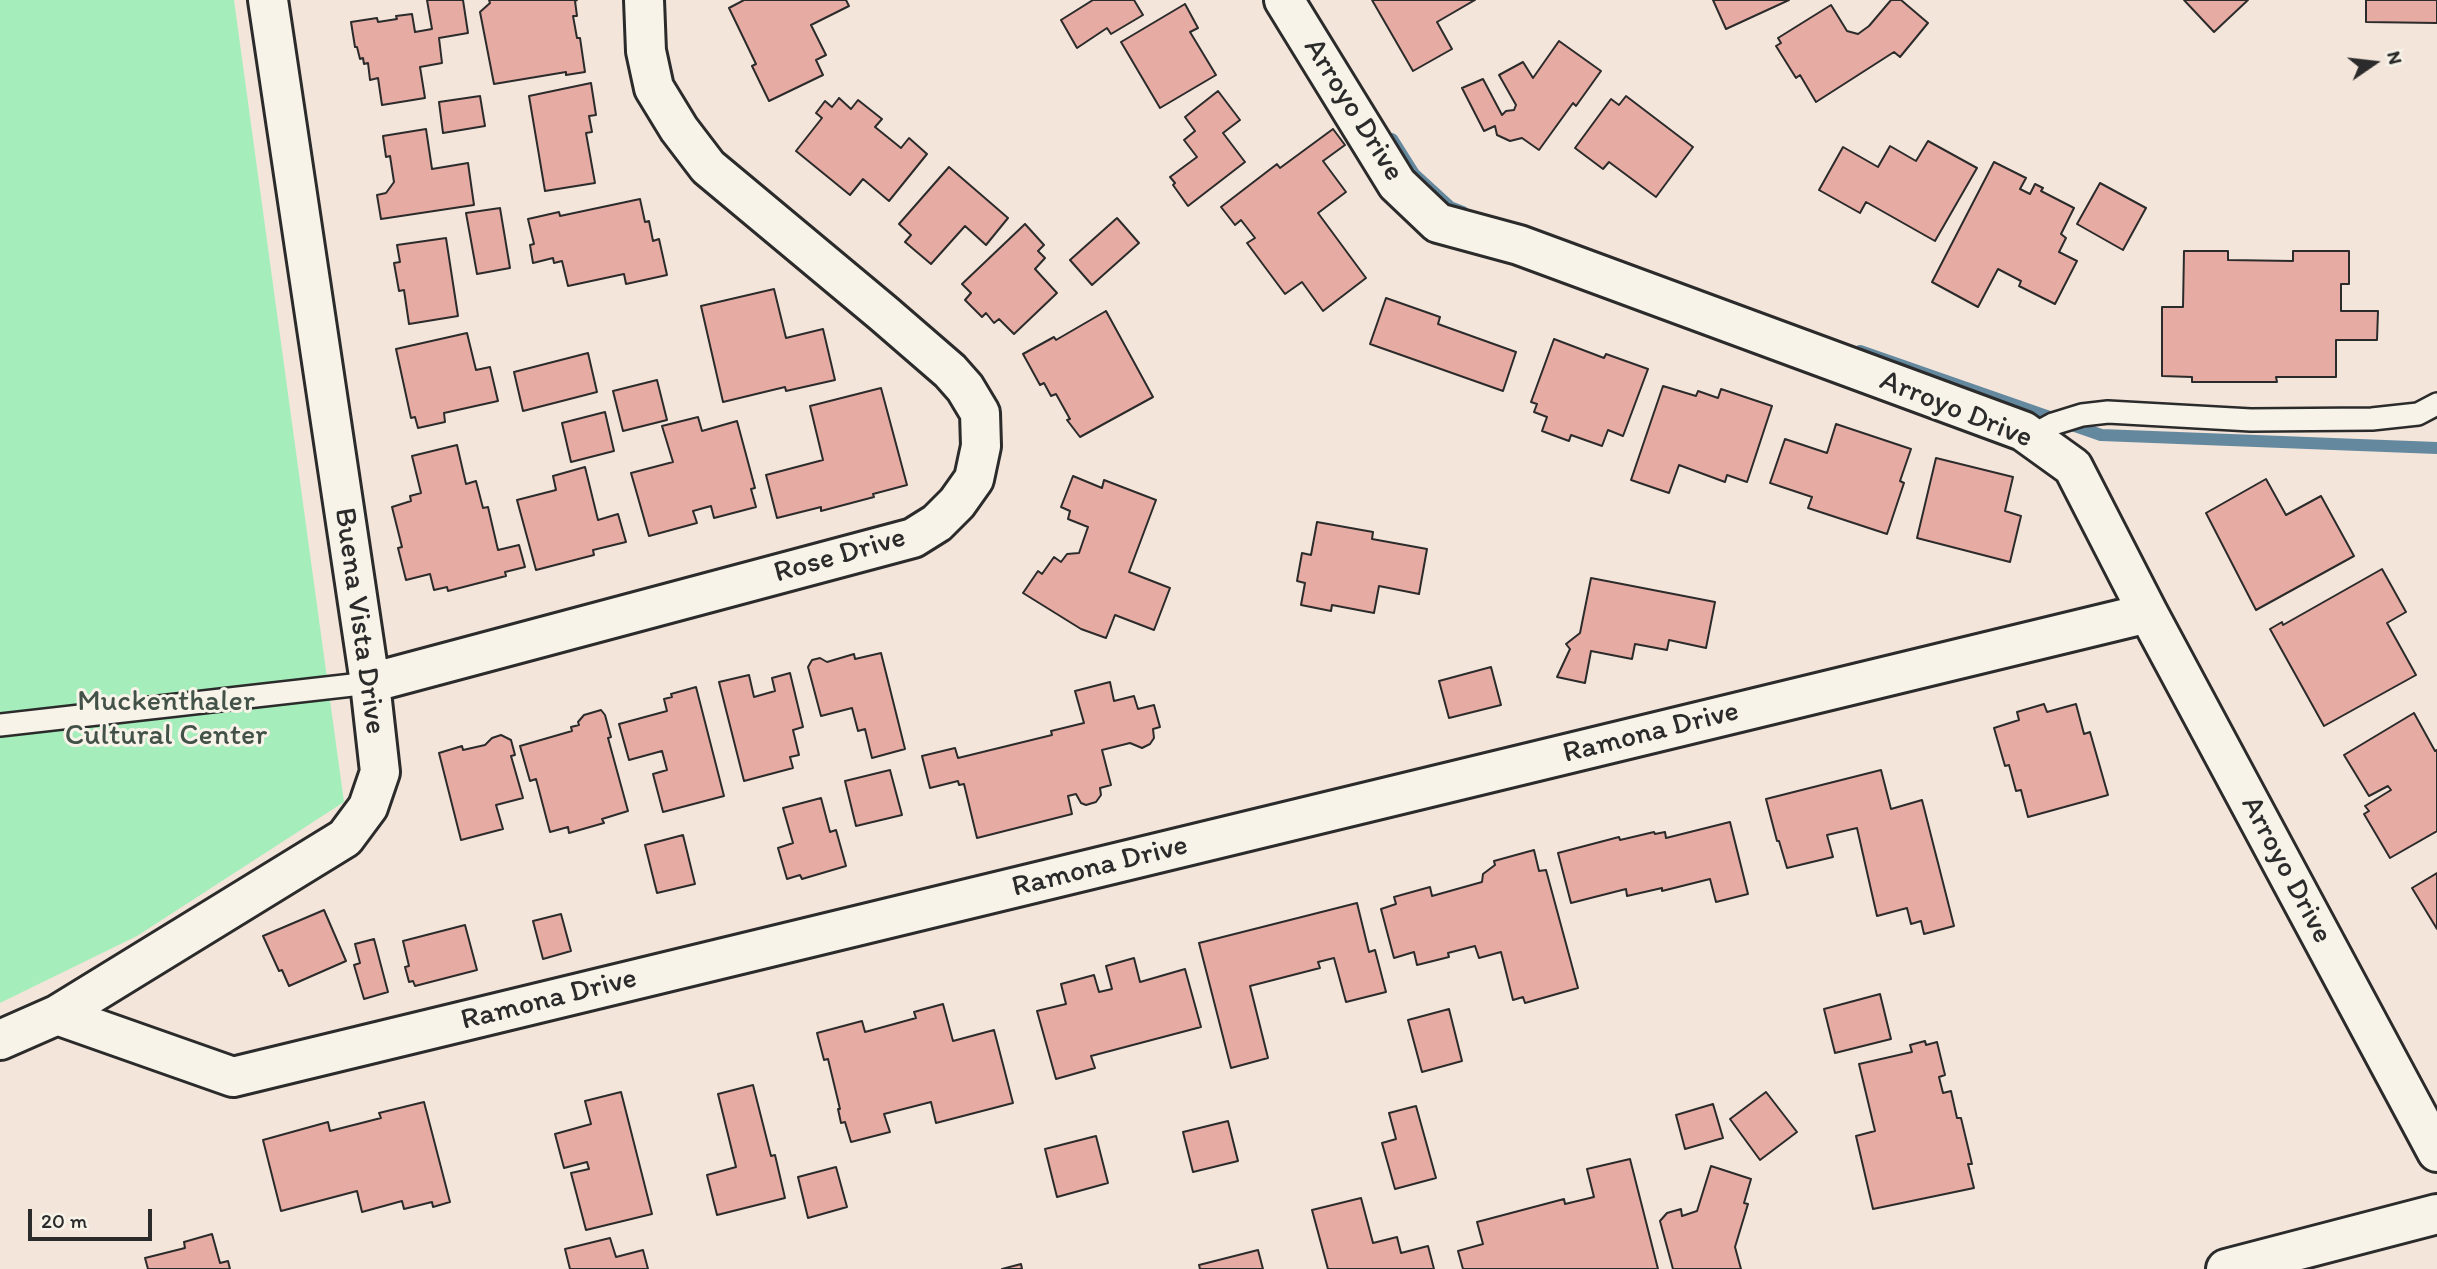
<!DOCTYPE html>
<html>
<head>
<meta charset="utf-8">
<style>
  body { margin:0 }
  #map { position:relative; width:2437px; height:1269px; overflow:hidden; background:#f4e5da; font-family:Itim,sans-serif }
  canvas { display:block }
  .north { position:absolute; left:2339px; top:28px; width:70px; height:70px; -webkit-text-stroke:5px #f7f3e8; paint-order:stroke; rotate:76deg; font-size:19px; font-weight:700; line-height:28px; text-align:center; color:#2b2b2b }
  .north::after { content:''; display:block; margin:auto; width:24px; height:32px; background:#2b2b2b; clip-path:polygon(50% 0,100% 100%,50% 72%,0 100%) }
  .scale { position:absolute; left:28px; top:1209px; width:124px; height:32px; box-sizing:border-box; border:4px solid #2b2b2b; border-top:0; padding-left:9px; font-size:21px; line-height:24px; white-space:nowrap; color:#2b2b2b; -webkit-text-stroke:5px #f7f3e8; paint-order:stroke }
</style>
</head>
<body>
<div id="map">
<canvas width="2437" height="1269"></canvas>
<div class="north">N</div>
<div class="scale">20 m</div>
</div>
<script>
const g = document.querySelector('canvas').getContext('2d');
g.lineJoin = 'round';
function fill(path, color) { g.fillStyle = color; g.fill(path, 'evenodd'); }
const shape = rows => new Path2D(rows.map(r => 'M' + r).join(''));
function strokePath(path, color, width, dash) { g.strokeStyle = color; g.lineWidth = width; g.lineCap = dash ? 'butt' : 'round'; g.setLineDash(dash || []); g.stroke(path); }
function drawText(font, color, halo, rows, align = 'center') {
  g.font = font + ' Itim,sans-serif'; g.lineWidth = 6; g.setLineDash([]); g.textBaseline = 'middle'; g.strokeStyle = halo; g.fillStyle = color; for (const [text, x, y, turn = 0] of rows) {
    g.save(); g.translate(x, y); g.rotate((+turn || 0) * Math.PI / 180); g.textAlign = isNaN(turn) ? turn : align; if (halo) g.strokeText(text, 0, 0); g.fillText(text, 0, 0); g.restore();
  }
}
fill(shape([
  [0,0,234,0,344,802,137,936,0,1003]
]), '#a5eebb');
strokePath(shape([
  [1392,139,1414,174,1450,207,1463,212],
  [1860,351,2101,435,2437,448]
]), '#64889e', 12);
const building = shape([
  [427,0,463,0,468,33,439,38,442,63,420,67,425,98,382,105,378,78,370,80,368,63,364,64,363,58,360,59,357,47,355,47,351,22,377,18,378,22,397,19,396,16,412,14,415,32,432,29,427,0],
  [489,0,577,0,575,1,577,16,573,16,577,38,580,38,585,72,566,75,566,72,494,84,480,12,490,3,489,0],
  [744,0,846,0,849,6,811,25,826,55,816,60,823,75,769,101,752,66,756,64,729,8,744,0],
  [1093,0,1134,0,1143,15,1111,34,1107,28,1077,48,1061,20,1093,0],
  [1372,0,1475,0,1437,22,1452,49,1413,71,1372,0],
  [1713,0,1789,0,1726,29,1713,0],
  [1891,0,1901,0,1928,23,1900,57,1894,52,1816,102,1800,75,1796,78,1776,46,1781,43,1778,38,1831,5,1847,31,1858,34,1869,26,1891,0],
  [2184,0,2248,0,2214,32,2184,0],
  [2366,0,2437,0,2437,23,2366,22,2366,0],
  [1185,4,1198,28,1190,32,1216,75,1160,108,1121,42,1185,4],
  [1559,41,1601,71,1576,106,1573,103,1539,150,1522,138,1510,141,1497,135,1495,126,1484,131,1462,88,1483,79,1502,115,1506,111,1514,110,1516,105,1499,75,1523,62,1533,78,1559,41],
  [591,83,596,115,589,116,592,132,586,133,595,183,545,191,529,96,591,83],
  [1218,91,1240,120,1223,133,1245,162,1188,206,1173,185,1175,183,1170,177,1197,157,1184,140,1195,131,1185,117,1218,91],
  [480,96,485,126,443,133,439,102,480,96],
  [1626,96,1693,147,1656,197,1609,162,1603,169,1575,148,1611,99,1619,105,1626,96],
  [839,98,851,109,858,100,882,119,875,127,901,148,909,138,927,154,889,201,863,179,850,195,796,151,822,118,816,113,825,101,832,107,839,98],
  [426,129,432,169,468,163,474,205,381,219,377,195,386,193,394,182,390,156,386,157,383,136,426,129],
  [1333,129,1345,145,1323,161,1346,192,1318,213,1366,278,1323,311,1302,282,1285,294,1247,243,1255,238,1241,220,1235,225,1221,207,1277,164,1280,168,1333,129],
  [1928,141,1977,168,1935,241,1866,202,1860,213,1819,190,1843,147,1878,167,1890,146,1916,161,1928,141],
  [1994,162,2026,178,2020,189,2030,194,2035,184,2043,188,2041,191,2074,208,2061,234,2066,238,2059,252,2077,261,2055,304,2019,286,2021,281,1998,269,1978,307,1932,282,1994,162],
  [949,167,1008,218,986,245,965,226,931,264,905,242,911,235,899,224,949,167],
  [2100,183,2146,208,2123,250,2077,224,2100,183],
  [640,199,645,222,649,221,653,241,659,239,667,275,626,284,624,274,568,286,562,261,554,263,553,258,533,263,530,245,534,244,528,219,559,212,560,216,640,199],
  [500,208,510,268,477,274,466,213,500,208],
  [1117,218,1139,243,1092,285,1070,260,1117,218],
  [1025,224,1044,245,1038,251,1045,258,1035,269,1057,293,1014,334,999,319,994,323,986,313,982,317,965,300,971,293,962,284,1025,224],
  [446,238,458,316,409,324,404,290,399,291,394,263,400,262,397,245,446,238],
  [2184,251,2228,251,2228,260,2293,261,2293,251,2349,251,2349,284,2341,284,2341,311,2378,311,2377,340,2336,340,2336,377,2276,377,2277,382,2192,382,2192,377,2162,376,2162,307,2183,307,2184,251],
  [774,289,786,338,823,329,835,380,786,391,785,387,723,402,701,306,774,289],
  [1386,298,1440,317,1438,324,1516,352,1503,391,1370,344,1386,298],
  [1106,311,1153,397,1080,437,1067,420,1070,419,1056,394,1051,396,1044,383,1040,385,1023,354,1054,337,1056,340,1106,311],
  [467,333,476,370,490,367,498,401,444,413,445,422,418,428,415,417,411,418,396,349,467,333],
  [1554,339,1604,358,1606,354,1648,369,1623,436,1608,430,1602,446,1571,435,1569,441,1542,431,1547,417,1534,412,1537,404,1531,402,1554,339],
  [588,353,597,392,523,411,514,372,588,353],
  [657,380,667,420,623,431,613,391,657,380],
  [1663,386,1696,396,1698,391,1718,398,1721,389,1772,406,1747,482,1727,475,1725,482,1679,465,1669,493,1631,480,1663,386],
  [881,388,907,485,873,494,874,497,821,511,821,507,777,518,766,475,823,460,810,406,881,388],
  [605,412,614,451,571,462,562,423,605,412],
  [698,417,702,431,737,421,755,488,751,489,756,507,714,518,711,506,693,511,697,523,649,536,631,473,673,462,662,426,698,417],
  [1836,424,1911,449,1900,481,1904,483,1887,534,1808,508,1812,497,1770,483,1785,439,1827,453,1836,424],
  [457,445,466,484,476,481,483,508,488,507,498,550,519,545,525,567,505,572,506,576,448,591,447,587,434,590,430,574,406,580,398,548,402,547,392,507,411,501,410,496,421,493,412,456,457,445],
  [1936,458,2013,477,2005,511,2021,516,2010,562,1917,538,1936,458],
  [585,467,598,520,618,514,626,542,593,550,594,555,536,570,517,500,556,490,553,476,585,467],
  [1073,476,1102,488,1104,480,1156,500,1129,572,1170,588,1154,630,1115,615,1106,638,1081,629,1023,593,1038,571,1042,574,1054,557,1061,562,1067,554,1079,553,1088,527,1068,519,1070,511,1061,507,1073,476],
  [2266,479,2286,515,2321,496,2354,556,2256,610,2206,513,2266,479],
  [1317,522,1373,532,1372,539,1427,549,1419,594,1379,586,1374,613,1332,605,1331,611,1301,605,1305,583,1297,581,1302,553,1311,555,1317,522],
  [2382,569,2406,612,2387,623,2416,675,2324,726,2270,629,2282,622,2283,625,2382,569],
  [1591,578,1715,602,1706,648,1669,640,1667,650,1635,644,1632,659,1591,651,1585,683,1557,677,1570,649,1566,644,1580,633,1591,578],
  [881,653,905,749,872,758,865,729,858,731,852,708,821,716,808,667,812,660,820,658,827,662,854,654,855,659,881,653],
  [1491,667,1501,705,1449,718,1439,681,1491,667],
  [790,673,803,727,793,730,799,755,790,757,793,768,744,781,719,682,749,675,754,697,775,691,772,678,790,673],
  [1110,682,1114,701,1134,696,1138,709,1154,705,1160,727,1153,729,1154,738,1150,744,1142,748,1130,743,1102,750,1111,785,1100,788,1101,795,1096,802,1086,805,1081,803,1076,794,1068,796,1072,814,977,838,964,784,959,785,958,781,930,788,922,756,955,748,958,758,1052,735,1051,731,1084,723,1075,691,1110,682],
  [696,687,724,796,663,812,653,774,667,770,662,751,629,760,619,724,667,711,664,699,672,697,671,694,696,687],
  [2044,704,2047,712,2076,704,2084,734,2090,732,2108,795,2028,817,2021,790,2016,791,2009,765,2005,766,1994,728,2019,720,2017,712,2044,704],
  [601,710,605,715,611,737,608,738,628,811,602,819,604,823,569,833,568,827,550,832,536,779,530,781,520,746,572,731,571,727,579,725,578,722,584,715,601,710],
  [2414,713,2435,751,2437,750,2437,831,2390,858,2364,814,2369,811,2365,806,2391,790,2388,786,2369,796,2344,755,2414,713],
  [501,735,511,740,515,755,511,756,523,798,496,805,503,829,461,840,439,753,462,746,463,750,485,745,492,738,501,735],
  [890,770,902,815,856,826,845,781,890,770],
  [1881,770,1891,809,1922,800,1954,926,1924,934,1921,921,1911,924,1907,908,1877,916,1857,828,1827,835,1833,857,1787,868,1779,841,1777,841,1766,799,1881,770],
  [821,798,830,832,836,830,846,866,802,879,800,875,787,879,778,848,793,843,783,808,821,798],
  [1730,822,1748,894,1716,902,1710,879,1662,891,1662,888,1627,896,1626,889,1571,903,1558,853,1619,837,1620,840,1654,832,1655,834,1665,832,1666,838,1730,822],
  [683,835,695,884,657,893,645,845,683,835],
  [1534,850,1539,871,1546,870,1578,988,1525,1003,1523,997,1513,1000,1501,952,1479,958,1475,946,1448,953,1449,957,1417,965,1414,952,1394,958,1381,909,1396,904,1394,897,1430,887,1432,896,1482,882,1483,874,1495,865,1494,861,1534,850],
  [2437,873,2437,929,2412,888,2437,873],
  [1357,903,1369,952,1375,950,1386,992,1346,1002,1334,958,1318,962,1320,968,1250,986,1268,1058,1231,1068,1199,943,1357,903],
  [324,910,346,961,289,986,282,970,279,971,263,936,324,910],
  [561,914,571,951,543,959,533,921,561,914],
  [465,925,477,970,415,986,413,981,409,982,405,967,409,966,403,941,465,925],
  [374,939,388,992,364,999,354,965,360,963,355,944,374,939],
  [1134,958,1140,982,1185,969,1201,1027,1091,1056,1095,1068,1056,1079,1037,1011,1066,1004,1061,984,1094,975,1099,992,1112,989,1106,966,1134,958],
  [1880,994,1891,1039,1835,1053,1824,1009,1880,994],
  [943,1004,953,1041,994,1030,1013,1103,936,1123,931,1102,884,1114,890,1132,851,1142,845,1122,841,1123,838,1109,840,1109,828,1059,824,1060,817,1033,862,1021,865,1032,916,1018,914,1012,943,1004],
  [1449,1009,1462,1061,1422,1072,1408,1020,1449,1009],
  [1925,1041,1926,1045,1937,1042,1945,1075,1939,1077,1943,1093,1951,1091,1957,1118,1961,1118,1972,1164,1968,1164,1974,1188,1873,1209,1856,1136,1875,1131,1859,1064,1912,1052,1910,1045,1925,1041],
  [753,1085,771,1156,775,1155,785,1198,717,1215,707,1175,736,1167,718,1094,753,1085],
  [621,1092,652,1214,586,1230,571,1173,589,1169,587,1162,564,1168,555,1134,591,1124,585,1101,621,1092],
  [1766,1092,1797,1132,1760,1160,1730,1119,1766,1092],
  [424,1102,450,1202,433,1207,432,1202,404,1209,402,1201,362,1212,357,1191,281,1211,263,1140,328,1122,330,1131,381,1118,379,1113,424,1102],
  [1713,1104,1723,1138,1685,1149,1676,1115,1713,1104],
  [1416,1106,1436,1178,1395,1189,1382,1143,1396,1139,1389,1113,1416,1106],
  [1228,1121,1238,1161,1193,1172,1183,1132,1228,1121],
  [1096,1136,1108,1183,1057,1197,1045,1149,1096,1136],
  [1630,1159,1658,1269,1463,1269,1458,1251,1483,1244,1477,1222,1564,1199,1565,1204,1594,1197,1587,1169,1630,1159],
  [1711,1166,1751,1179,1744,1203,1748,1204,1735,1247,1741,1269,1673,1269,1660,1221,1667,1213,1681,1209,1682,1216,1697,1211,1711,1166],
  [836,1167,847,1207,808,1218,798,1177,836,1167],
  [1361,1198,1373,1243,1397,1237,1401,1253,1428,1246,1434,1269,1328,1269,1312,1210,1361,1198],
  [212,1234,220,1263,228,1261,230,1269,148,1269,145,1258,185,1248,184,1242,212,1234],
  [610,1238,616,1257,643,1250,648,1269,570,1269,565,1249,610,1238],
  [1258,1250,1263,1269,1200,1269,1199,1265,1258,1250],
  [1021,1264,1022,1269,1002,1269,1021,1264]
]);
fill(building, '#e6aca3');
strokePath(building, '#2b2b2b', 2);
const lane = shape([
  [2031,436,2053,424,2082,415,2108,412,2251,420,2372,419,2418,414,2437,404],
  [0,725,370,683]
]);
const street = shape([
  [1284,0,1397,184,1438,223,1519,245,2023,431,2073,467,2148,613,2437,1152],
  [370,683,913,538,937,523,957,503,974,479,981,446,980,413,965,388,950,371,883,313,708,167,679,129,654,88,646,51,644,0],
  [57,1015,233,1077,2148,613],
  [0,1040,57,1015,345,838,368,807,380,772,370,683,268,0]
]);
const secondary = shape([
  [2226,1269,2437,1214]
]);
strokePath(lane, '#2b2b2b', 26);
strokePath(street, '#2b2b2b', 44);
strokePath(secondary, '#2b2b2b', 44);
strokePath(lane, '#f7f3e8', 21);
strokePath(street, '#f7f3e8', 38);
strokePath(secondary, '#f7f3e8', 38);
drawText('30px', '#2b2b2b', '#f7f3e8', [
  ["Arroyo Drive",1353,110,58],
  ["Arroyo Drive",1956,410,22],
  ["Rose Drive",840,556,-16],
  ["Buena Vista Drive",359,621,82],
  ["Ramona Drive",1651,733,-14],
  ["Ramona Drive",1100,867,-14],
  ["Arroyo Drive",2286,870,62],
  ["Ramona Drive",549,1000,-14]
]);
drawText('30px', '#435248', '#f7f3e8', [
  ["Muckenthaler",166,702],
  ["Cultural Center",166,736]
]);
</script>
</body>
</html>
